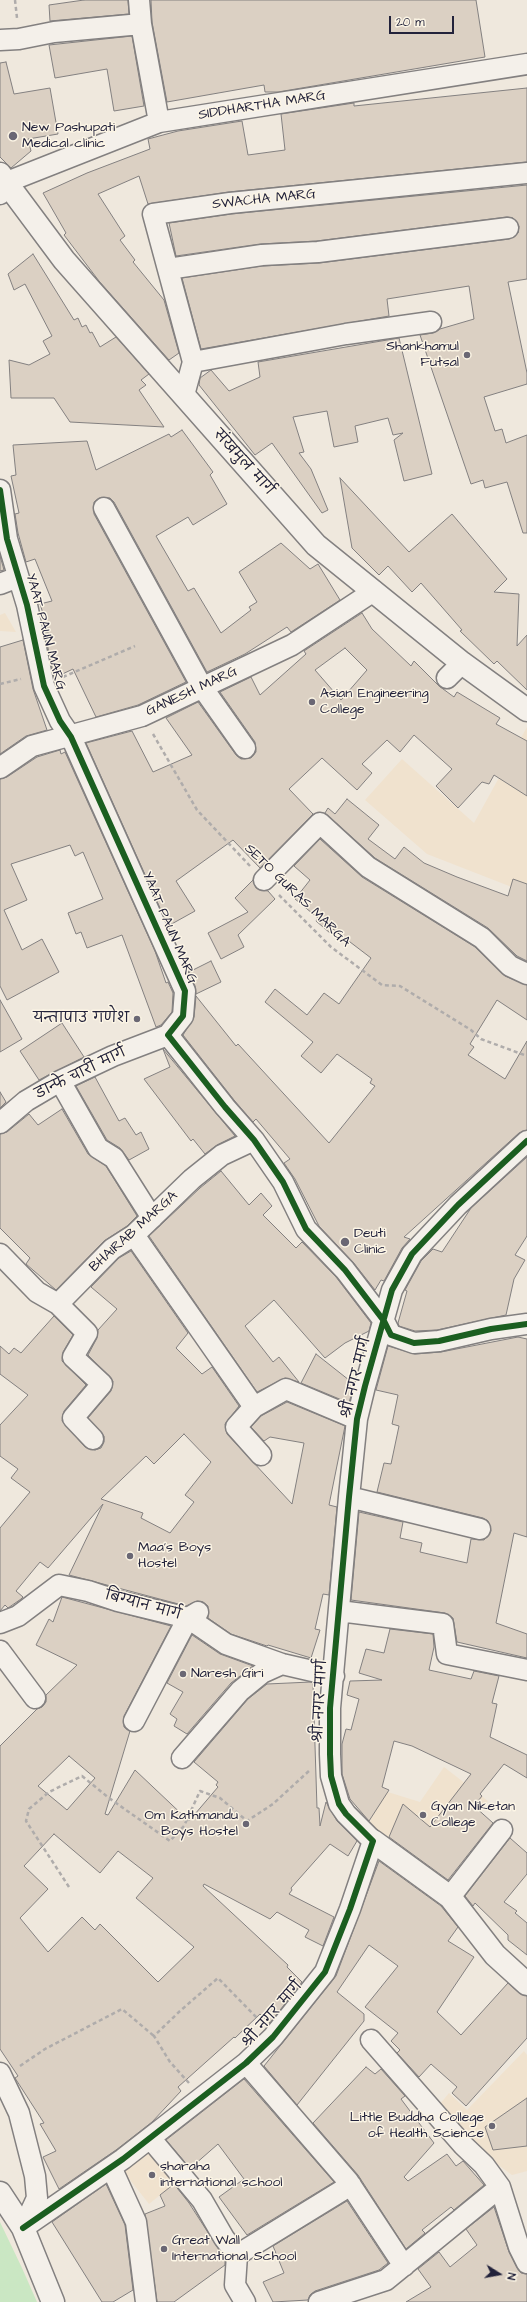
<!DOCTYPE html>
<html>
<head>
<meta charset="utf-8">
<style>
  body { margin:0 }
  #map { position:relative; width:527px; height:2302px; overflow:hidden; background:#efe8dd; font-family:"Architects Daughter",sans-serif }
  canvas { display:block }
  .north { position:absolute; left:479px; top:2254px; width:40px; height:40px; -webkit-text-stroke:3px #fcf5e5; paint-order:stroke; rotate:101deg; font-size:11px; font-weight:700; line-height:16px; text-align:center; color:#22223b }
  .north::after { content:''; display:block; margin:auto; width:14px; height:18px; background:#22223b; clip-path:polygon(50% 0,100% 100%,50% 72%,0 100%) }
  .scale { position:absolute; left:389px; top:16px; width:65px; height:18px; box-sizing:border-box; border:2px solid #22223b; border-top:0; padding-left:5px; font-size:12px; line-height:14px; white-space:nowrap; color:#22223b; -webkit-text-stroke:3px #fcf5e5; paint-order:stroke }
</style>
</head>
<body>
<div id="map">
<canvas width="527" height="2302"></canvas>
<div class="north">N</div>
<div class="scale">20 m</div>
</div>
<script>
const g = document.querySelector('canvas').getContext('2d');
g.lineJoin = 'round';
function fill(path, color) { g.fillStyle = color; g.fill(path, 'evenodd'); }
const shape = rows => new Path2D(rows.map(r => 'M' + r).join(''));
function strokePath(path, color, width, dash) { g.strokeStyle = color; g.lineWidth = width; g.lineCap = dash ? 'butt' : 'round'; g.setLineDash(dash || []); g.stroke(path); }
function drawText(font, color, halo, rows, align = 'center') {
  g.font = font + ' "Architects Daughter","Playpen Sans Deva",sans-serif'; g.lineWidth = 3; g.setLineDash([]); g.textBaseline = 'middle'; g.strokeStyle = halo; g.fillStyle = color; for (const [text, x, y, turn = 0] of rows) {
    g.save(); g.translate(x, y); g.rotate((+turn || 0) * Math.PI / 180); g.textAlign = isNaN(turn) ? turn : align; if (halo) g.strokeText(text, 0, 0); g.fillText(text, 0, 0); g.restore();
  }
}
fill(shape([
  [5,613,16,632,0,631,0,615],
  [527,727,527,893,427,854,365,800,402,759,474,823],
  [444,1767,488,1801,462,1828,424,1873,367,1835,378,1789,420,1802],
  [524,2051,527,2055,527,2171,512,2175,468,2143,440,2104,449,2093,467,2110],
  [154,2146,180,2179,149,2204,123,2171]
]), '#f0e2ce');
fill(shape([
  [0,2222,22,2268,37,2302,0,2302]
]), '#cae7c3');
const building = shape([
  [84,0,128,0,129,14,50,21,49,5,84,0],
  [151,0,476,0,485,57,278,92,265,92,264,85,167,102,152,22,151,0],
  [132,36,144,106,114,111,107,69,55,78,49,45,132,36],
  [6,62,14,94,50,88,58,134,28,139,31,151,11,168,0,157,0,63,6,62],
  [527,88,527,162,229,192,148,204,139,176,98,194,125,236,120,240,135,260,133,262,164,300,179,353,169,360,99,281,64,235,66,233,43,193,87,173,150,149,148,139,178,131,242,121,248,155,285,150,281,114,354,103,354,106,527,88],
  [527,185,527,279,508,282,527,373,527,384,484,397,495,431,502,429,506,443,527,435,527,533,523,533,507,482,485,488,483,480,471,484,420,335,433,333,440,329,474,319,469,286,387,299,389,316,201,349,182,278,263,266,319,263,509,239,518,233,519,226,513,218,507,217,317,241,260,244,176,256,169,223,231,214,527,185],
  [33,254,74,320,78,318,82,327,86,325,90,333,92,332,100,347,116,337,149,374,141,380,146,385,139,390,164,427,70,422,54,398,11,398,9,360,29,365,50,354,43,341,52,336,25,284,14,290,8,274,33,254],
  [399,338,432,474,404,481,394,440,403,433,393,435,388,418,355,426,358,442,334,447,327,411,293,417,304,452,299,453,311,469,328,510,322,513,272,443,255,455,199,385,200,378,211,370,229,391,260,377,258,362,399,338],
  [182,430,213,472,210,475,227,504,193,525,188,517,156,536,188,591,194,588,221,633,251,610,249,607,257,602,239,572,281,543,310,569,318,564,340,600,291,632,287,627,245,654,207,672,114,502,110,498,99,498,94,502,94,514,186,682,138,705,96,717,73,669,54,678,45,633,49,632,40,604,52,601,35,559,26,562,18,533,15,514,19,513,11,476,16,475,13,445,87,441,96,470,169,434,171,437,182,430],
  [340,478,409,552,452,514,507,579,494,592,519,594,517,646,527,635,527,690,497,661,494,664,460,631,462,630,421,583,412,592,388,566,379,575,352,548,340,478],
  [0,556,4,570,0,571,0,556],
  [362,613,372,629,411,666,414,661,439,686,454,697,457,692,500,718,496,724,527,741,527,796,494,775,489,784,482,782,458,808,436,786,452,769,414,735,400,752,387,740,362,764,372,773,357,790,322,758,289,789,313,814,260,868,233,840,176,881,195,911,168,926,86,743,132,731,153,772,192,755,166,718,198,702,236,755,241,759,251,758,256,752,255,742,220,692,251,677,260,695,306,654,304,651,362,613],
  [345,648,367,670,341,700,315,670,345,648],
  [23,640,33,689,47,730,26,736,0,754,0,647,23,640],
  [60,750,61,754,65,752,155,951,166,983,168,982,173,993,172,1012,161,1025,156,1027,122,935,87,948,81,932,76,934,68,913,103,899,83,852,75,856,70,845,11,864,27,900,4,910,22,950,42,939,59,972,7,1000,0,986,0,779,7,777,37,757,60,750],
  [347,799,379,825,368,839,395,859,404,847,424,863,457,877,508,896,513,879,527,884,527,961,517,956,488,928,375,858,325,813,328,808,335,814,347,799],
  [320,839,362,877,475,947,505,976,527,985,527,1020,497,1000,470,1044,474,1047,468,1055,505,1079,527,1041,527,1130,519,1133,404,1237,410,1239,402,1248,384,1281,381,1280,375,1290,353,1262,319,1226,295,1179,284,1163,290,1159,256,1119,253,1122,234,1100,183,1035,194,1017,196,996,236,1046,238,1044,329,1143,375,1086,370,1083,372,1079,337,1054,321,1073,301,1056,313,1042,265,1002,275,989,307,1015,324,993,339,1004,371,958,333,929,330,933,316,921,318,918,295,899,310,880,294,866,320,839],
  [253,880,256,888,268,891,275,899,238,935,244,947,221,959,208,933,248,912,235,898,253,880],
  [211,961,221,982,196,994,195,986,189,972,211,961],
  [0,1000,22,1039,0,1052,0,1000],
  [62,1023,84,1057,39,1080,20,1051,62,1023],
  [163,1049,235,1136,217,1145,205,1154,193,1139,191,1141,144,1079,170,1067,163,1049],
  [95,1077,119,1121,125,1118,136,1135,141,1132,149,1149,129,1160,120,1148,107,1140,76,1086,95,1077],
  [0,1092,6,1102,0,1108,0,1092],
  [62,1109,88,1154,106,1166,137,1216,127,1226,104,1241,56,1290,26,1264,30,1258,0,1228,0,1134,7,1132,29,1114,38,1125,62,1109],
  [527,1157,527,1236,515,1255,525,1260,514,1279,506,1315,437,1330,415,1331,399,1326,398,1323,407,1291,405,1290,421,1261,433,1249,442,1252,471,1208,527,1157],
  [221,1171,249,1205,261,1193,272,1206,263,1215,296,1248,302,1242,336,1277,371,1323,369,1331,345,1343,325,1358,274,1300,245,1326,273,1362,279,1357,299,1382,285,1378,257,1392,149,1236,200,1188,221,1171],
  [131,1251,188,1333,176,1348,202,1374,212,1367,239,1406,225,1424,227,1434,292,1504,304,1443,270,1437,264,1441,251,1427,261,1416,287,1402,345,1426,329,1505,337,1507,329,1595,323,1594,315,1629,320,1630,311,1658,268,1645,267,1646,231,1634,208,1618,208,1606,203,1602,197,1601,186,1606,69,1575,103,1504,48,1568,40,1562,16,1591,23,1597,21,1599,8,1608,5,1605,0,1611,0,1528,30,1492,11,1478,18,1469,0,1456,0,1425,28,1395,0,1374,0,1346,9,1354,14,1348,21,1353,54,1316,73,1335,63,1352,62,1361,86,1385,64,1411,62,1421,85,1447,95,1450,101,1448,104,1442,104,1436,88,1418,111,1391,113,1381,88,1355,97,1338,98,1330,117,1309,91,1287,119,1258,131,1251],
  [184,1434,211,1462,185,1495,194,1502,170,1533,141,1518,143,1513,101,1499,146,1456,154,1464,184,1434],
  [518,1337,527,1339,527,1537,514,1533,496,1623,527,1634,527,1658,457,1642,453,1618,445,1613,351,1600,359,1512,403,1522,400,1538,422,1543,420,1552,467,1563,471,1539,484,1540,491,1531,488,1521,483,1518,377,1492,384,1463,391,1464,399,1426,392,1424,398,1395,376,1390,388,1346,415,1354,441,1352,518,1337],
  [316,1354,354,1384,349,1403,301,1383,316,1354],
  [62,1597,171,1626,124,1716,124,1727,130,1731,105,1814,108,1815,135,1770,189,1821,218,1787,216,1785,218,1782,194,1762,248,1699,267,1684,311,1682,313,1683,317,1808,319,1808,320,1826,326,1802,337,1821,357,1841,348,1856,330,1844,291,1888,292,1890,289,1894,334,1917,323,1946,305,1937,309,1930,277,1912,270,1919,204,1884,203,1886,288,1965,287,1967,302,1982,270,2023,260,2014,235,2038,234,2037,178,2087,181,2091,152,2122,116,2150,59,2189,43,2157,56,2151,40,2124,44,2123,15,2078,18,2076,0,2049,0,1746,37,1709,42,1707,46,1702,46,1695,77,1665,36,1645,49,1619,53,1622,62,1597],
  [69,1756,95,1778,67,1810,38,1786,69,1756],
  [54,1834,100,1873,118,1851,153,1878,136,1898,194,1947,158,1982,100,1924,95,1930,82,1917,48,1952,20,1918,48,1889,24,1866,54,1834],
  [390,1629,433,1634,434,1647,429,1670,471,1679,474,1671,499,1676,492,1703,497,1704,490,1737,527,1755,527,1778,504,1764,480,1794,482,1796,474,1806,493,1823,448,1880,389,1837,403,1804,430,1827,471,1774,412,1746,394,1741,382,1787,389,1790,369,1821,350,1799,342,1774,342,1744,346,1729,351,1730,359,1699,347,1695,350,1681,382,1680,359,1673,366,1649,384,1653,390,1629],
  [192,1635,220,1654,253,1666,231,1683,187,1734,174,1726,177,1719,170,1714,183,1692,167,1683,192,1635],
  [510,1838,527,1853,527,1874,504,1902,517,1911,515,1913,527,1923,527,1955,508,1940,508,1935,475,1903,473,1906,465,1896,510,1838],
  [379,1861,441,1906,458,1927,448,1941,474,1957,437,2012,461,2035,508,1983,519,1993,527,1996,527,2038,466,2106,452,2093,457,2087,431,2064,419,2077,397,2053,400,2050,391,2041,398,2033,365,2007,398,1966,369,1945,337,1992,364,2014,364,2021,297,2105,264,2066,336,1976,379,1861],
  [366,2067,375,2074,381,2069,405,2096,401,2099,434,2143,404,2177,408,2181,447,2154,456,2166,463,2161,484,2185,454,2210,451,2207,422,2230,425,2233,406,2249,358,2175,313,2123,366,2067],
  [244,2079,334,2182,247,2235,219,2197,244,2179,218,2144,194,2165,189,2167,166,2140,244,2079],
  [527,2098,527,2146,493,2150,485,2127,527,2098],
  [106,2184,125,2225,133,2290,113,2302,102,2302,52,2222,106,2184],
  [174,2184,189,2203,225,2259,225,2265,174,2302,157,2302,145,2214,165,2206,160,2195,174,2184],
  [347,2201,388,2263,379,2270,315,2291,310,2295,308,2300,273,2302,263,2282,284,2273,273,2246,347,2201],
  [494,2207,509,2252,517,2268,521,2273,527,2274,527,2302,406,2302,431,2287,418,2269,439,2252,450,2267,477,2245,466,2229,494,2207]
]);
fill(building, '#dbd0c3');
strokePath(building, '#838080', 1);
const minor = shape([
  [141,24,159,122],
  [0,40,19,39,54,32,141,24,139,0],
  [0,194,7,182,159,122,527,64],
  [168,269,262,255,318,252,508,228],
  [193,362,153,214,230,203,527,173],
  [184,395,193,362,346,334,431,322],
  [0,490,7,539,27,605,44,686,60,721,71,737,185,991,183,1016,168,1035,225,1107,254,1140,283,1182,306,1229,345,1270,384,1321,391,1335,414,1343,439,1341,491,1329,527,1324],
  [104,508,202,687,245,748],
  [0,584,18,577],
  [447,678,462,663],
  [0,768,32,746,142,716,292,645,374,591],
  [264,880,320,823,368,867,482,938,510,966,527,974],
  [60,1081,98,1148,114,1158,152,1218],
  [0,1123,26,1101,60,1081,113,1056,168,1035],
  [134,1235,254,1407,286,1389,357,1419],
  [0,1254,37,1292,58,1304,87,1333,73,1357,102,1384,73,1418,93,1439],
  [58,1304,112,1249,134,1235,192,1179,222,1155,254,1140],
  [254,1407,236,1427,261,1455],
  [349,1497,480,1529],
  [339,1611,443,1624,447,1654,527,1670],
  [0,1623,18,1616,59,1585,88,1591,118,1601,188,1618,226,1644,282,1664,334,1676],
  [0,1651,35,1698],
  [134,1721,188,1618,198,1612],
  [182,1758,240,1691,262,1673,282,1664],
  [450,1897,502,1830],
  [371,2040,463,2145,484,2165,500,2187,519,2247,527,2263],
  [246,2063,348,2181,404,2266],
  [0,2073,19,2113,35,2176,37,2198,24,2226],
  [150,2138,202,2200,224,2238,237,2255,235,2285,245,2302],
  [111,2167,136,2222,146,2302],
  [23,2228,123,2159,246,2063,273,2037,325,1972,350,1909,373,1841,346,1814,339,1804,331,1776,330,1754,330,1708,349,1497,357,1419,365,1386,392,1290,412,1254,458,1205,527,1141],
  [237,2255,351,2185],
  [319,2302,386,2280,500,2187]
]);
const tertiary = shape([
  [373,1841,450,1897,495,1955,527,1984]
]);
const secondary = shape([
  [0,174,64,260,316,545,462,663,527,710],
  [0,2193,23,2228,53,2302]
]);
strokePath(minor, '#838080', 23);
strokePath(tertiary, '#838080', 25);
strokePath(secondary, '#838080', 25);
strokePath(shape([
  [15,0,17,18],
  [63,677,135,646],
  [0,684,21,679],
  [153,734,197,810,250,866],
  [279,895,331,947,382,985,400,986,471,1030,481,1039,527,1056],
  [69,1887,26,1821,29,1809,49,1792,82,1776,109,1798,170,1841,184,1826,200,1791,220,1798,247,1821,273,1804,310,1770],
  [20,2066,45,2049,122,2009,154,2036],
  [189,2083,170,2062,154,2036,180,2011,218,1978,260,2021]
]), '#afacab', 2.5, [4, 3]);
strokePath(minor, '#f4f0ea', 20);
strokePath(tertiary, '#f4f0ea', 22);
strokePath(secondary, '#f4f0ea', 22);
strokePath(shape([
  [0,490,7,539,27,605,44,686,60,721,71,737,185,991,183,1016,168,1035,225,1107,254,1140,283,1182,306,1229,345,1270,384,1321,391,1335,414,1343,439,1341,491,1329,527,1324],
  [23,2228,123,2159,246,2063,273,2037,325,1972,350,1909,373,1841,346,1814,339,1804,331,1776,330,1754,330,1708,349,1497,357,1419,365,1386,392,1290,412,1254,458,1205,527,1141]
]), '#1b5e20', 6);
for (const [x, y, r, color] of [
  [13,136,5,"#6a6774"],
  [467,355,4,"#6a6774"],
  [312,702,4,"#6a6774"],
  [137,1019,4,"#6a6774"],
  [345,1242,5,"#6a6774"],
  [130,1556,4,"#6a6774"],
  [183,1674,4,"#6a6774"],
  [423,1815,4,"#6a6774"],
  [246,1824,4,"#6a6774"],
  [492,2126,4,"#6a6774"],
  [152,2175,4,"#6a6774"],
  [164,2249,4,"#6a6774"]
]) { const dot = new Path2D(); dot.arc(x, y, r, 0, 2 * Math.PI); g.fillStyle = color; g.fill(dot); strokePath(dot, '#fcf5e5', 1.5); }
drawText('14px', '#22223b', '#fcf5e5', [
  ["SIDDHARTHA MARG",262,106,-9],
  ["SWACHA MARG",264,200,-6],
  ["संखमुल मार्ग",243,463,48],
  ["YAAT PAUN MARG",45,632,75],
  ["GANESH MARG",192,692,-25],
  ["SETO GURAS MARGA",297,896,44],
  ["YAAT PAUN MARG",169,928,67],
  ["डान्फे चारी मार्ग",81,1074,-26],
  ["BHAIRAB MARGA",134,1232,-42],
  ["श्री नगर मार्ग",357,1378,-76],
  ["बिग्यान मार्ग",143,1606,15],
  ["श्री नगर मार्ग",321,1701,-87],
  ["श्री नगर मार्ग",273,2015,-49]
]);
drawText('14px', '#22223b', '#fcf5e5', [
  ["New Pashupati",22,128],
  ["Medical clinic",22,144],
  ["Shankhamul",459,347,"right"],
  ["Futsal",459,363,"right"],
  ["Asian Engineering",320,694],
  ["College",320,710],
  ["यन्तापाउ गणेश",129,1019,"right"],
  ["Deuti",354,1234],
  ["Clinic",354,1250],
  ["Maa's Boys",138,1548],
  ["Hostel",138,1564],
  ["Naresh Giri",191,1674],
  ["Gyan Niketan",431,1807],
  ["College",431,1823],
  ["Om Kathmandu",238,1816,"right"],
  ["Boys Hostel",238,1832,"right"],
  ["Little Buddha College",484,2118,"right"],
  ["of Health Science",484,2134,"right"],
  ["sharaha",160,2167],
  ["international school",160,2183],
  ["Great Wall",172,2241],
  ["International School",172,2257]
], 'left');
</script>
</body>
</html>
